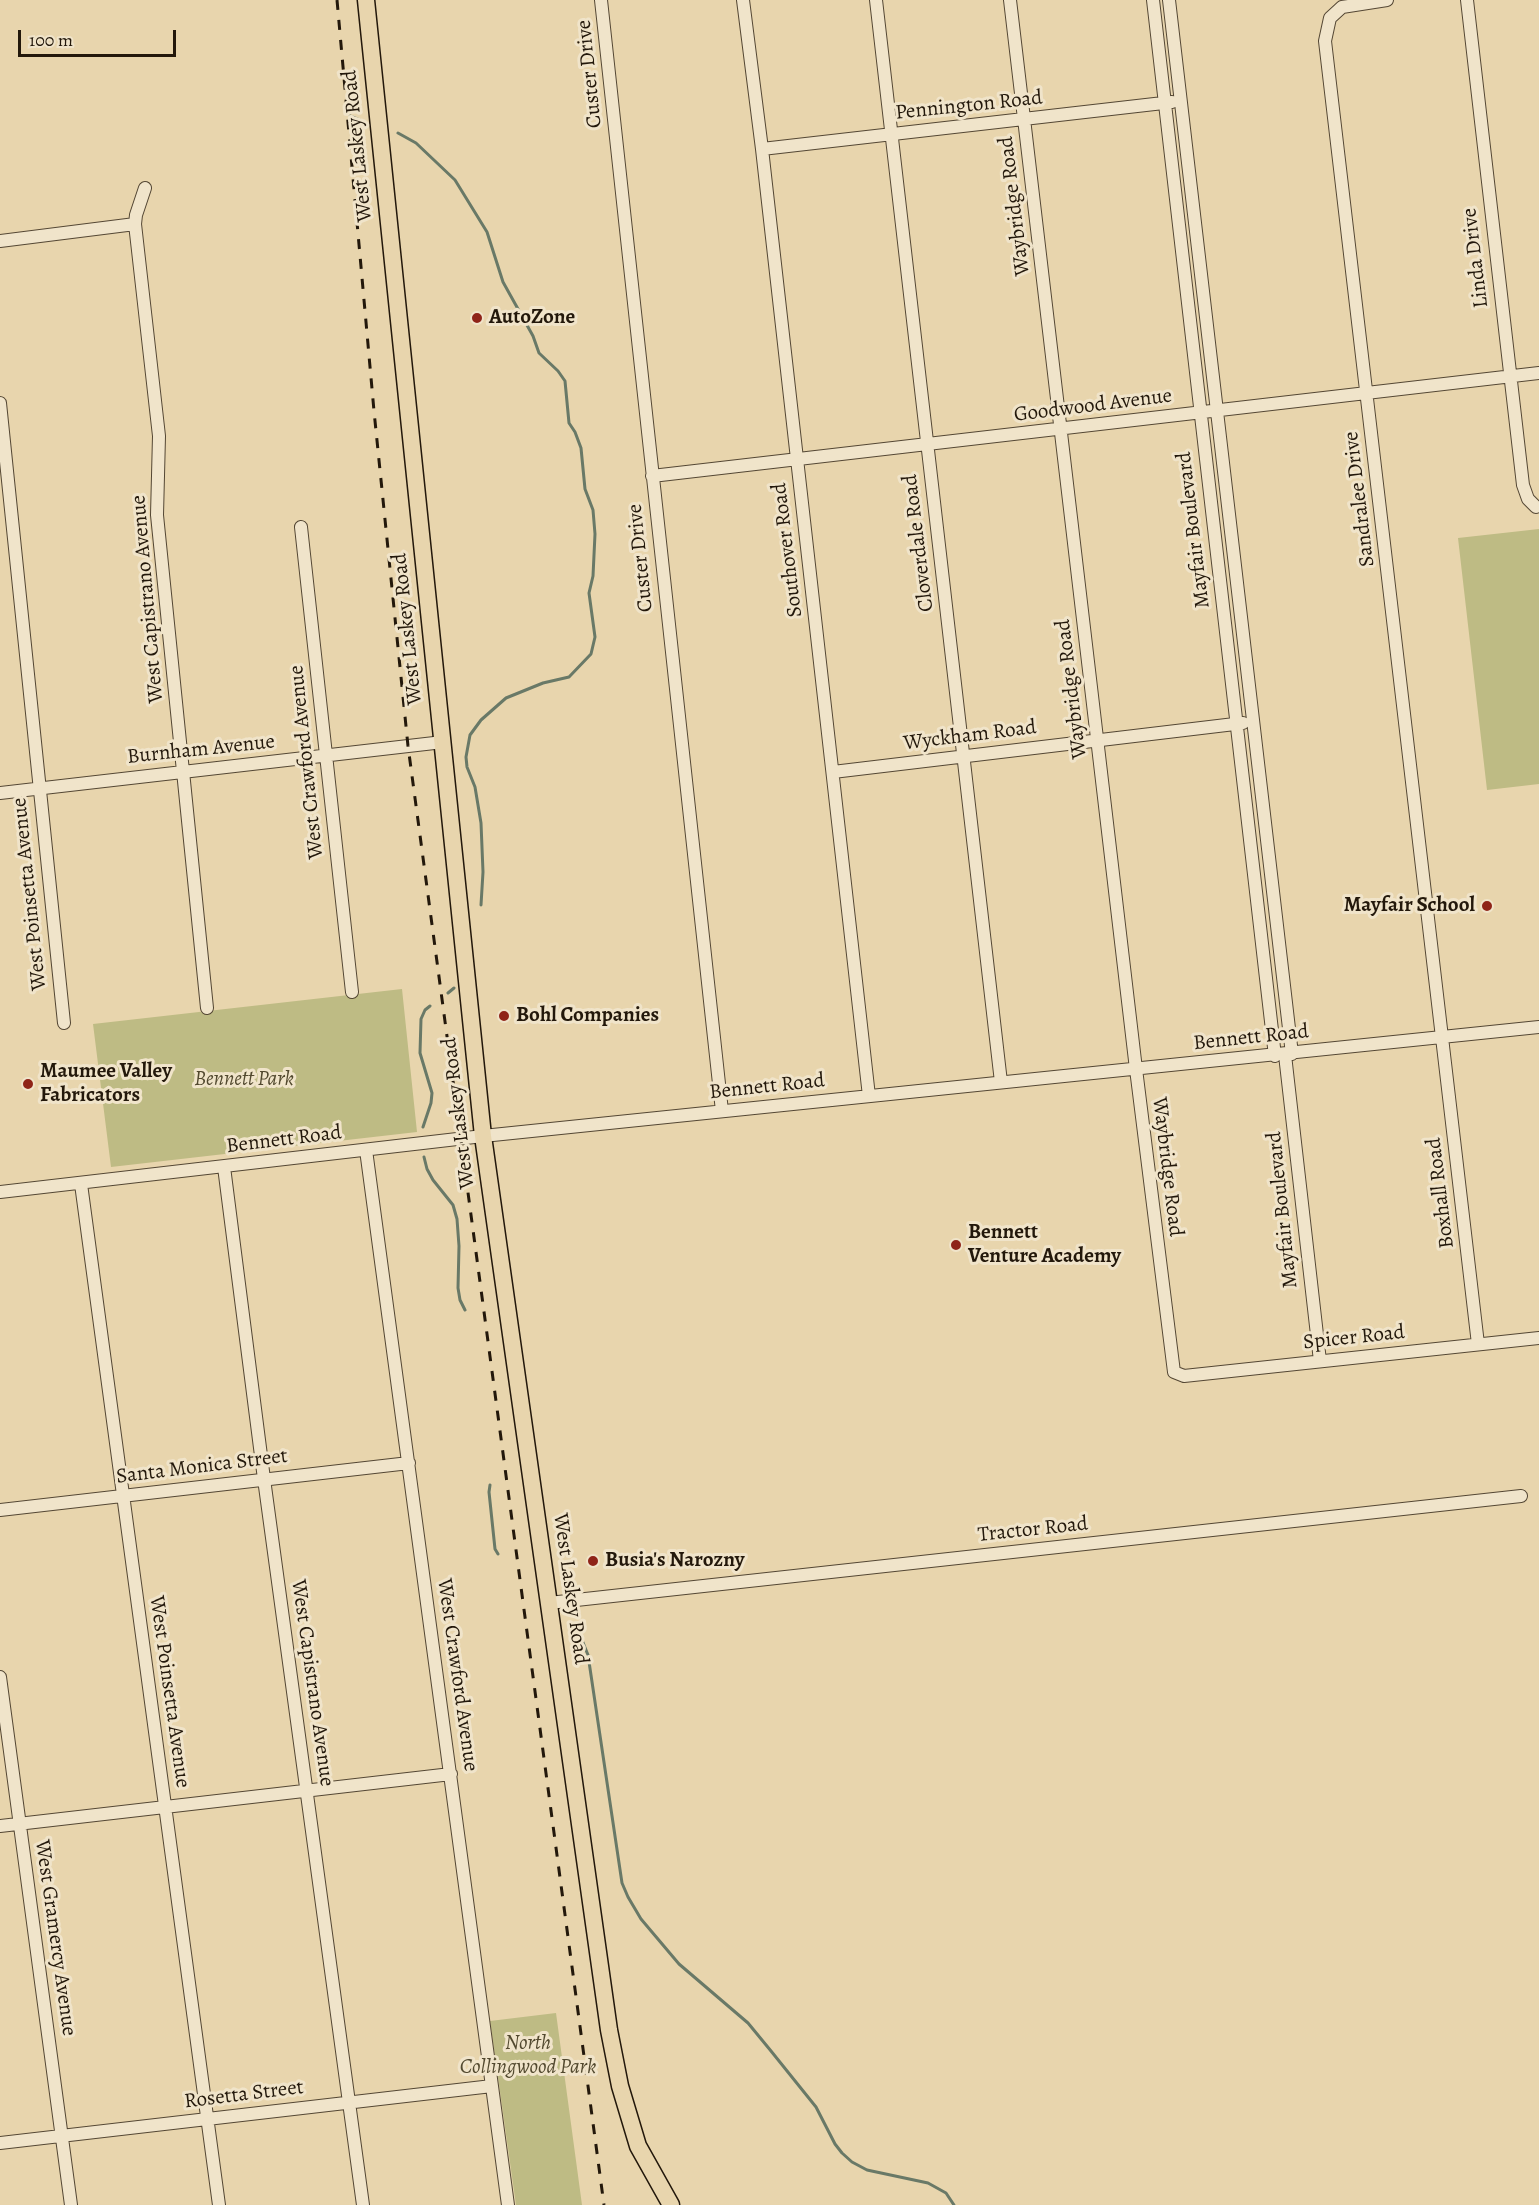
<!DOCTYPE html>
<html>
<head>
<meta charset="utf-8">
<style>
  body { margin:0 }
  #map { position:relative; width:1539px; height:2205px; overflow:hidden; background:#e8d5ad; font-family:Alegreya,serif }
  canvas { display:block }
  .scale { position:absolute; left:18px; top:30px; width:158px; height:27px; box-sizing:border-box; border:3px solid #23180b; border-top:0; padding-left:8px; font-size:18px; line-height:21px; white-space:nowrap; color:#23180b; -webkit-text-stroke:4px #f0e4ca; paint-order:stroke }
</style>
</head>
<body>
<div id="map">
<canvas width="1539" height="2205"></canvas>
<div class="scale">100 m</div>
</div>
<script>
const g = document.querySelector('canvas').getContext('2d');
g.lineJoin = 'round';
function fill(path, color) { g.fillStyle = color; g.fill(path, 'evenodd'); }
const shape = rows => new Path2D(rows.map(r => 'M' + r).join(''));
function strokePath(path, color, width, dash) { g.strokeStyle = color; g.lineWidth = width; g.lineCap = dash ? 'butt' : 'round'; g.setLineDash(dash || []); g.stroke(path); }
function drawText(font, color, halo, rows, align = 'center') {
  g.font = font + ' Alegreya,serif'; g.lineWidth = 6; g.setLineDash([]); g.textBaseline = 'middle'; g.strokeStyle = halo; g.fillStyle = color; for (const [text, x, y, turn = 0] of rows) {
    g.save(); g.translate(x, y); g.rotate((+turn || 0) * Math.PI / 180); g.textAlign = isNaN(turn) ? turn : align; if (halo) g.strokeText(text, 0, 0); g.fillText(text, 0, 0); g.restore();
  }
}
fill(shape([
  [1539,529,1539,784,1487,790,1458,538],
  [402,989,417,1132,111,1167,93,1024],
  [556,2013,582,2205,516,2205,490,2021]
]), '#bebb84');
strokePath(shape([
  [350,116,362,121],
  [398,133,416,143,455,180,487,232,503,282,533,336,539,353,558,371,565,381,569,423,575,432,581,448,585,489,593,510,595,534,593,576,589,593,595,637,591,654,569,677,543,683,506,698,481,720,470,735,466,757,467,767,475,787,481,823,483,872,481,905],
  [448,993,454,988],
  [423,1127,431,1103,432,1093,420,1053,421,1019,425,1010,430,1006],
  [424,1157,427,1169,433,1180,453,1205,457,1219,459,1246,458,1288,460,1300,465,1310],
  [490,1485,489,1492,495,1549,498,1554],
  [580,1635,588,1655,622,1883,628,1897,641,1919,679,1964,748,2023,771,2051,816,2107,835,2144,842,2153,852,2162,867,2170,928,2183,946,2193,954,2205]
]), '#697967', 3);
const minor = shape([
  [601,0,722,1111],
  [743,0,762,149,869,1096],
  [876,0,1001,1082],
  [1010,0,1136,1069,1174,1372,1184,1376,1539,1338],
  [1153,0,1275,1056],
  [1169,0,1292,1054],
  [1387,0,1342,7,1330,18,1325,41,1478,1344],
  [1467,0,1523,485,1528,499,1536,507],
  [762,149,1172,102],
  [145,188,136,215,135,224,159,436,157,515,207,1008],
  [0,241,135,224],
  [0,403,64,1023],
  [652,476,1539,373],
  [301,527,352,992],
  [833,772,1243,723],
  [0,793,443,742],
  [1285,1055,1320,1361],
  [366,1150,508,2205],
  [224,1167,264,1479,363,2205],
  [81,1184,219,2205],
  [0,1192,483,1136,1539,1027],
  [0,1510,409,1463],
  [549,1603,1521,1496],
  [0,1677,71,2205],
  [0,1826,451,1774],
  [0,2143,492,2086]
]);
const major = shape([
  [366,0,483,1136,609,2030,620,2086,638,2146,671,2205]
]);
strokePath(minor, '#544734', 14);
strokePath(major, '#23180b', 19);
strokePath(minor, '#f0e4ca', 12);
strokePath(major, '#e8d5ad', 16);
strokePath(shape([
  [337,0,374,411,408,746,604,2205]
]), '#23180b', 3, [10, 10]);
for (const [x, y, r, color] of [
  [477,318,6,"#8f2418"],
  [1487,906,6,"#8f2418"],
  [504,1016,6,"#8f2418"],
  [28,1084,6,"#8f2418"],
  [956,1245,6,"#8f2418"],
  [593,1561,6,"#8f2418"]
]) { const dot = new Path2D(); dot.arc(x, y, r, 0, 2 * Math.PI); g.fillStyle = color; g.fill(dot); strokePath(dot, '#f0e4ca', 2); }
drawText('21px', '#23180b', '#f0e4ca', [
  ["Custer Drive",590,74,-96],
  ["Pennington Road",969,106,-6],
  ["West Laskey Road",358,146,-96],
  ["Waybridge Road",1015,206,-97],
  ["Linda Drive",1476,258,-97],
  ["Goodwood Avenue",1093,406,-7],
  ["Sandralee Drive",1360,499,-97],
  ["Mayfair Boulevard",1194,530,-97],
  ["Cloverdale Road",919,543,-97],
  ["Southover Road",788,550,-97],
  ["Custer Drive",641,558,-96],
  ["West Capistrano Avenue",148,599,-95],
  ["West Laskey Road",408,629,-96],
  ["Waybridge Road",1072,689,-97],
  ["Wyckham Road",970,736,-7],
  ["Burnham Avenue",201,750,-6],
  ["West Crawford Avenue",307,762,-96],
  ["West Poinsetta Avenue",30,894,-96],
  ["Bennett Road",1251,1038,-6],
  ["Bennett Road",767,1087,-6],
  ["West Laskey Road",459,1113,-97],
  ["Bennett Road",284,1140,-7],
  ["Waybridge Road",1167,1167,83],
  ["Boxhall Road",1441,1193,-97],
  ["Mayfair Boulevard",1283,1210,-96],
  ["Spicer Road",1354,1338,-6],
  ["Santa Monica Street",202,1467,-7],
  ["Tractor Road",1033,1530,-6],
  ["West Laskey Road",570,1589,82],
  ["West Crawford Avenue",457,1675,82],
  ["West Capistrano Avenue",312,1683,82],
  ["West Poinsetta Avenue",169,1692,82],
  ["West Gramercy Avenue",55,1938,82],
  ["Rosetta Street",244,2095,-7]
]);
drawText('bold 21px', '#23180b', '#f0e4ca', [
  ["AutoZone",489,318],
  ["Mayfair School",1475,906,"right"],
  ["Bohl Companies",516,1016],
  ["Maumee Valley",40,1072],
  ["Fabricators",40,1096],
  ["Bennett",968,1233],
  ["Venture Academy",968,1257],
  ["Busia's Narozny",605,1561]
], 'left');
drawText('italic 21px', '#52492f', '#f0e4ca', [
  ["Bennett Park",244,1080],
  ["North",528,2044],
  ["Collingwood Park",528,2068]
]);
</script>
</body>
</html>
